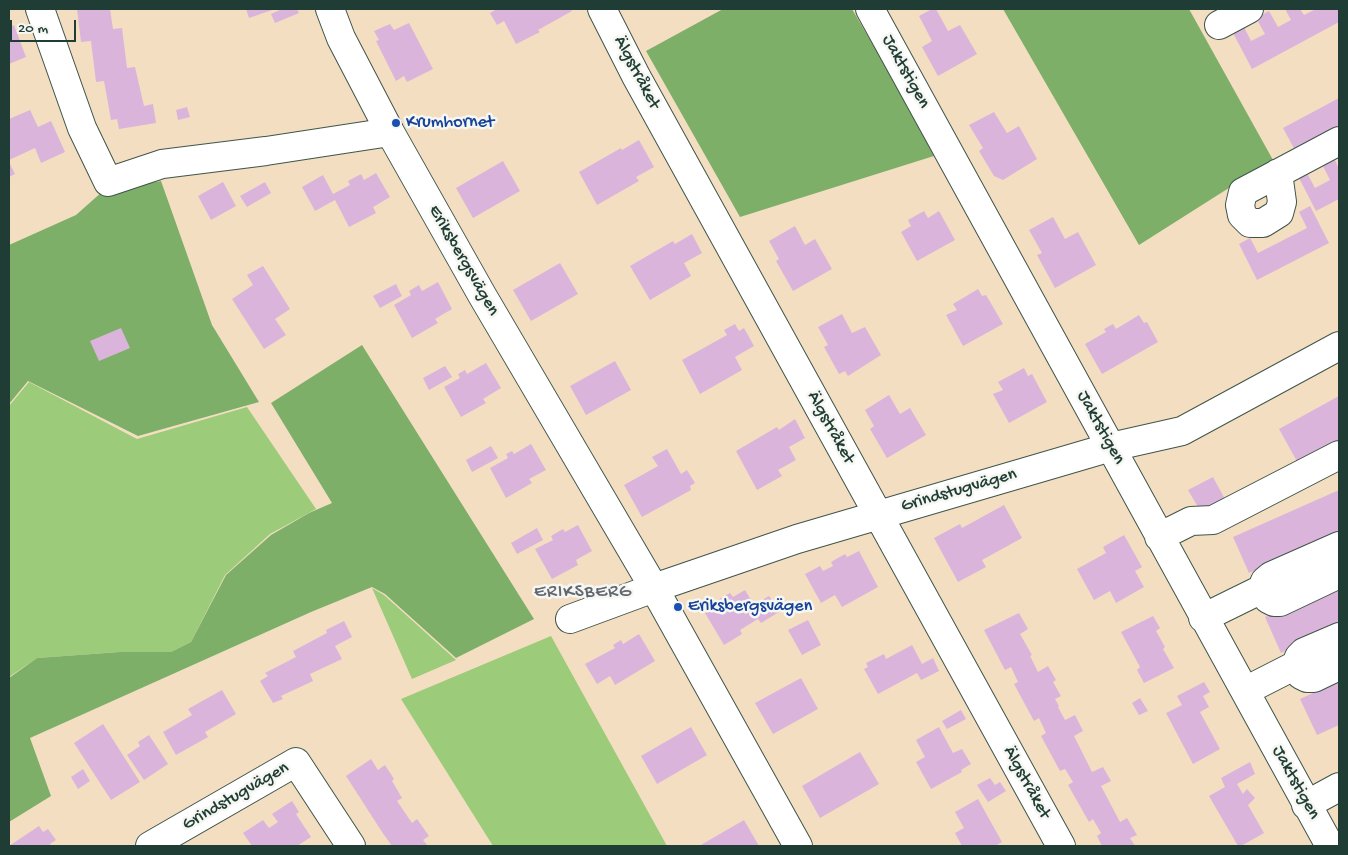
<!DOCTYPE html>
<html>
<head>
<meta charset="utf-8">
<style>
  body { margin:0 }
  #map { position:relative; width:1348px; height:855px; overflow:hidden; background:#f3dec1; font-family:"Gochi Hand",sans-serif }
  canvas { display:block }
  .frame { position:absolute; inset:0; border:10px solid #1f3d34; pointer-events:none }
  .scale { position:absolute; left:10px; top:20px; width:66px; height:22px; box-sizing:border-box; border:2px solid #1f3d34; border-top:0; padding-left:6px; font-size:15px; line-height:18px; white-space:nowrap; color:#1f3d34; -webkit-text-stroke:4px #f6f6f2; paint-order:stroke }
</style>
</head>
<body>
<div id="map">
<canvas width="1348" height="855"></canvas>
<div class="frame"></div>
<div class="scale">20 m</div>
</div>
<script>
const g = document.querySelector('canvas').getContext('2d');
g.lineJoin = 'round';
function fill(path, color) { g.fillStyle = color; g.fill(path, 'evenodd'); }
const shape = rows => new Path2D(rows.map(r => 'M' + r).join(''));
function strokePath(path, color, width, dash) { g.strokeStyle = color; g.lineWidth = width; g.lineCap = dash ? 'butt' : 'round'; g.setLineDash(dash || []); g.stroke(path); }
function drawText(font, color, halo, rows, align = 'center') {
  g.font = font + ' "Gochi Hand",sans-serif'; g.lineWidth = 5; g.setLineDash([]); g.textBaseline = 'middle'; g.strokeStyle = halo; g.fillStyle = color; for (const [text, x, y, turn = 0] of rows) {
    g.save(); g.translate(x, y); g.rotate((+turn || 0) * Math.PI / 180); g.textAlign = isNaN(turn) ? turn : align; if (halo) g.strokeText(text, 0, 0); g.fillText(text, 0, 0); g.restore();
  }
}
fill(shape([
  [29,382,137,439,247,407,316,509,270,534,225,575,191,642,171,652,119,652,37,658,9,677,9,406],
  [372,588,384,595,456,660,412,679],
  [551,636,667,846,493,846,401,699]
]), '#9ccb79');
fill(shape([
  [723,9,852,9,937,155,740,217,646,51],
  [1003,9,1189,9,1273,160,1139,245],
  [161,181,212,325,259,402,138,436,28,381,9,404,9,245,76,215,103,191],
  [362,345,534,619,456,658,385,594,372,587,311,612,30,738,51,796,9,822,9,678,37,658,120,652,171,652,191,642,226,575,271,535,309,513,332,503,271,403]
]), '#7daf69');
fill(shape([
  [77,9,110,9,113,29,122,28,127,68,135,67,144,106,153,104,156,123,119,129,117,119,111,120,104,81,96,82,91,41,81,42],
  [246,9,275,9,249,18],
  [282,9,297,9,299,13,275,23,271,14],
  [497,9,570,9,572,11,538,30,540,32,516,44,504,21,497,25,490,13],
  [932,9,936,9,948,31,960,25,977,54,938,76,922,47,932,41,919,16],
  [1285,9,1300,9,1304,15,1316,9,1339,9,1339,22,1252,69,1232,31,1243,25,1251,41,1265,34,1256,18,1269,11,1278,27,1291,20],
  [409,23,433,69,407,82,404,76,396,81,376,41,379,40,374,31,390,24,394,30],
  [14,25,26,57,9,64,9,27],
  [1339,98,1339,129,1296,152,1283,128],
  [187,107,190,117,178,120,176,110],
  [30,110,38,127,51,121,65,152,41,163,35,148,9,160,9,119],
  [994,112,1007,133,1019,126,1037,159,1003,180,994,176,979,151,983,148,969,125],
  [639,140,654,167,636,177,639,181,597,205,579,172,621,148,622,150],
  [1334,158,1339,169,1339,199,1316,211,1299,178,1307,173,1315,188,1330,180,1322,164],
  [503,161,520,191,473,218,456,188],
  [9,162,15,174,9,177],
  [376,173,390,197,373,207,376,213,349,227,335,200,315,211,302,187,323,175,333,194,350,185,348,181,361,174,364,180],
  [223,182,236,206,211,220,198,196],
  [265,182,271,193,247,207,240,196],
  [1310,206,1329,243,1257,280,1239,244,1250,238,1258,253,1307,228,1299,212],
  [924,211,928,218,939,211,955,240,917,261,901,232,911,226,908,220],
  [1053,217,1065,239,1078,232,1096,265,1055,288,1037,255,1042,253,1029,230],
  [795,226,805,245,815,239,832,269,793,291,776,261,779,259,769,241],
  [692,234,702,253,684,263,691,276,650,300,630,266,673,241,675,244],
  [560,263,578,294,531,321,513,290],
  [263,266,290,309,275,319,286,335,264,349,232,299,253,285,247,275],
  [438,282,452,309,435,319,438,323,412,338,394,305,411,295,409,291,419,285,422,291],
  [396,284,402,296,380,308,373,296],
  [978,289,982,296,986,295,1003,324,963,346,946,315,957,310,953,304],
  [842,314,852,333,865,327,881,355,848,376,845,371,839,374,824,347,828,345,818,327],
  [1139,315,1144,323,1147,322,1158,342,1102,374,1085,344,1106,332,1104,329,1113,324,1116,329],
  [735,324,739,331,744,328,754,346,735,357,742,370,700,394,682,360,727,335,724,330],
  [121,328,130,348,99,361,90,341],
  [615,361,631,390,586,415,570,386],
  [486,363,501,388,483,399,486,403,461,417,444,387,460,378,458,374,465,370,467,374],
  [445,366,452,377,429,390,423,378],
  [1024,368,1028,376,1032,374,1047,402,1009,423,993,394,1003,390,998,382],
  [889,395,900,414,910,408,926,435,887,458,870,429,874,426,865,410],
  [1339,396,1339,443,1299,465,1279,429],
  [795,419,805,438,789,447,796,460,778,470,782,476,757,490,736,451,777,427,779,430],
  [531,444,546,470,529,479,532,483,506,498,490,468,508,458,506,454,512,451,514,454],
  [491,446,498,458,472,472,466,460],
  [667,449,681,474,687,470,695,483,690,486,691,490,642,517,624,485,658,466,652,457],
  [1213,477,1226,501,1202,514,1188,490],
  [1339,490,1339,533,1249,573,1233,537],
  [1004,505,1022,538,982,560,986,567,958,582,934,538,960,524,962,528],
  [578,525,592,551,576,560,578,565,552,579,535,549,553,540,551,536,563,529,565,532],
  [537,528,543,540,517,554,511,543],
  [1124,535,1142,567,1135,571,1144,587,1116,603,1110,591,1094,600,1077,569,1106,553,1103,547],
  [859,551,878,587,842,607,835,595,821,603,805,574,820,566,823,571,833,566,831,562,845,554,847,557],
  [1339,584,1339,626,1281,653,1265,617],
  [745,590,754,605,769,596,779,612,761,623,758,619,740,630,742,634,724,645,705,613,718,605,716,601,730,593,733,597],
  [1019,613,1028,629,1020,634,1032,655,1030,656,1038,672,1048,666,1056,680,1053,682,1061,696,1055,699,1059,706,1058,707,1065,720,1075,715,1083,731,1074,736,1092,772,1103,767,1111,781,1101,786,1120,822,1127,818,1137,835,1130,838,1135,846,1102,846,1097,836,1101,833,1093,819,1089,822,1068,785,1073,782,1065,769,1060,771,1041,736,1046,733,1039,718,1034,721,1014,684,1018,682,1011,667,1005,670,984,630],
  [1153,616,1160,628,1156,631,1165,647,1163,649,1174,668,1144,683,1137,670,1140,667,1121,632],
  [808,620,821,645,802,655,788,630],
  [344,621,352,637,335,646,342,659,310,674,313,681,281,696,283,699,273,703,260,681,268,676,265,673,296,657,293,651,327,633,326,630],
  [639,634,655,661,615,685,610,676,597,684,585,664,615,648,613,645,621,640,623,644],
  [912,645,922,664,933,658,939,671,921,680,917,673,878,694,864,669,868,667,866,663,884,654,886,659],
  [801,678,818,709,773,734,755,703],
  [1339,681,1339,725,1317,735,1300,699],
  [1204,682,1210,692,1203,696,1209,707,1200,712,1220,749,1193,764,1166,713,1182,705,1177,696],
  [222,690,236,714,205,732,208,737,176,755,163,732,192,715,188,709],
  [1140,698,1148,711,1139,715,1132,703],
  [961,710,966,719,947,729,942,721],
  [103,724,140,782,111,800,74,743],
  [691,727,707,755,657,784,641,756],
  [939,727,953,753,962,749,971,764,961,770,962,772,931,789,916,762,925,757,916,740],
  [149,735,168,764,144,780,127,755,140,746,138,742],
  [860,752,879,784,820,818,802,786],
  [371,759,378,770,385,765,394,779,392,781,402,798,397,801,412,823,417,819,429,836,423,840,428,846,392,846,382,832,346,776],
  [1250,762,1255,774,1237,784,1243,794,1247,789,1255,798,1248,805,1264,833,1241,846,1238,846,1209,796,1225,787,1221,778],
  [83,769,90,781,78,789,71,777],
  [990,778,995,785,1000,782,1006,791,988,802,977,785],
  [978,799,1002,842,995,846,962,846,955,833,964,828,955,812],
  [292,801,299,812,296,814,311,837,297,846,252,846,243,833,263,820,269,828,278,822,272,814],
  [744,820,759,846,699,846],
  [39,826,43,832,48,829,56,840,50,844,51,846,9,846]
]), '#dbb4dc');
const minor = shape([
  [40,9,82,128,108,182,162,164,266,151,390,132],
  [330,9,341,38,390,132,482,295,654,588,798,846],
  [602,9,636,76,1061,846],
  [870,9,1330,846],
  [1219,25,1249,9],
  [1278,173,1282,202,1279,213,1263,223,1250,223,1242,215,1240,205,1243,192,1292,166,1339,141],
  [1159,537,1191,521,1213,520,1339,455],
  [1262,589,1265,581,1271,576,1339,546],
  [1203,618,1262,589,1268,599,1274,602,1280,602,1339,574],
  [570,619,654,588,797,539,1111,447,1182,431,1339,346],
  [1296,665,1299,657,1304,652,1339,637],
  [1245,691,1296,665,1301,675,1307,678,1314,678,1339,666],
  [1306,805,1339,787],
  [150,846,296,762,351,846]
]);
strokePath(minor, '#3f5549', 30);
strokePath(minor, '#fff', 28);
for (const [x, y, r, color] of [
  [396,123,5,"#1a4fb4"],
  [678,607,5,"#1a4fb4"]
]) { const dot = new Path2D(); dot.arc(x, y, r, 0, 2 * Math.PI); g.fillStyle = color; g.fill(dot); strokePath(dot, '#f6f6f2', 2); }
drawText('18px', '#1f3d34', '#f6f6f2', [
  ["Jaktstigen",905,72,61],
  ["Älgstråket",636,73,62],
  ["Eriksbergsvägen",463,261,60],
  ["Älgstråket",830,428,61],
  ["Jaktstigen",1100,428,61],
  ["Grindstugvägen",959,491,-16],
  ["Älgstråket",1026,783,61],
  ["Jaktstigen",1295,783,61],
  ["Grindstugvägen",236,797,-30]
]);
drawText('18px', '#164399', '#f6f6f2', [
  ["Krumhornet",406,123],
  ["Eriksbergsvägen",688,607]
], 'left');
g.letterSpacing = '1px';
drawText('19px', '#61676f', '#f6f6f2', [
  ["ERIKSBERG",583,593]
]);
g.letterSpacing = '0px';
</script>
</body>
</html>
